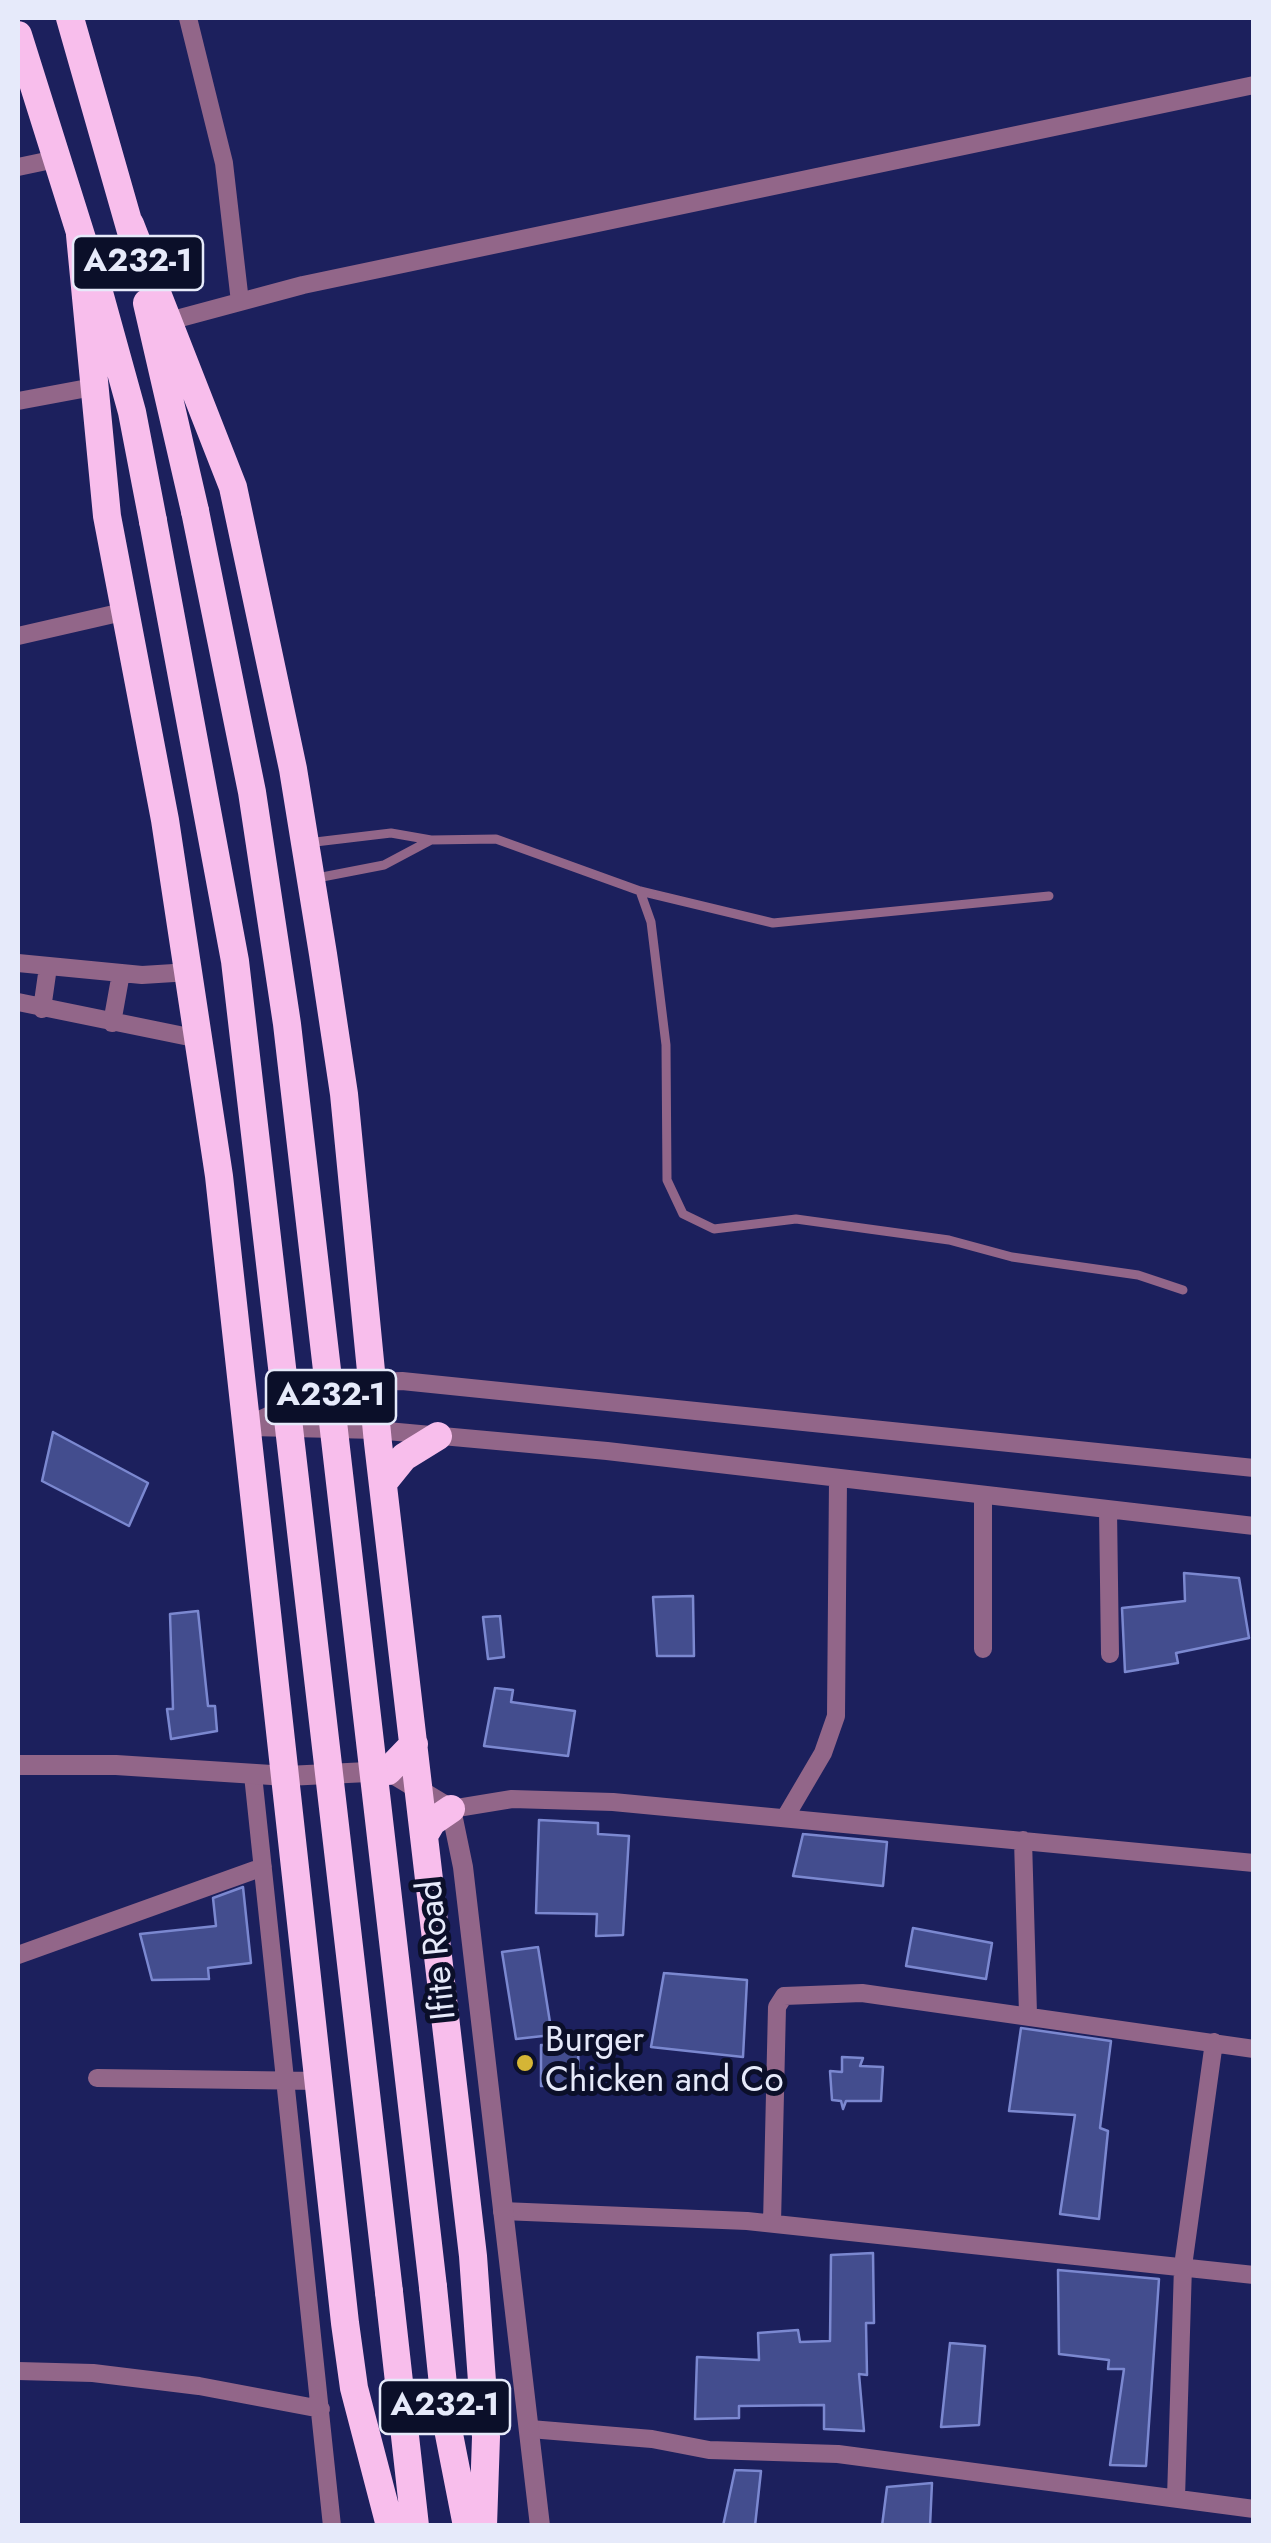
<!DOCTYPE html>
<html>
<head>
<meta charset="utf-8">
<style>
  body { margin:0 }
  #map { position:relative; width:1271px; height:2543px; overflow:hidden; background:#1c205d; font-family:Jost,sans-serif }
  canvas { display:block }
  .frame { position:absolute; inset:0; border:20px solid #e6eafa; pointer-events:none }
</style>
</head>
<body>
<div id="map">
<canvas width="1271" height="2543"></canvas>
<div class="frame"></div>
</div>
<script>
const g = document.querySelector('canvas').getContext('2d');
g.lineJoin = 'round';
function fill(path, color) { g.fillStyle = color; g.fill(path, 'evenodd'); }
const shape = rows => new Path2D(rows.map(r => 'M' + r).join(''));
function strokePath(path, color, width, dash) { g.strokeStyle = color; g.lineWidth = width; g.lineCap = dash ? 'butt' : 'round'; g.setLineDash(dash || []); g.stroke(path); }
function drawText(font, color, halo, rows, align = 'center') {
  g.font = font + ' Jost,sans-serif'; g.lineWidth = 10; g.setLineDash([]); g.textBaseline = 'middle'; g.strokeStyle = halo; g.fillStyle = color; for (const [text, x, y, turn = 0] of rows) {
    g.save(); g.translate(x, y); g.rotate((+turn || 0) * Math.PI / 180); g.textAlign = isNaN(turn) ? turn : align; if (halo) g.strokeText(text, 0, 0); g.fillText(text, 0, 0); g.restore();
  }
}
const building = shape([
  [53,1432,148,1483,129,1526,42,1481,53,1432],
  [1184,1573,1239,1578,1249,1638,1176,1653,1178,1663,1125,1672,1122,1608,1185,1601,1184,1573],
  [693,1596,694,1656,657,1656,653,1597,693,1596],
  [198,1611,208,1706,215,1706,217,1731,171,1739,167,1709,173,1709,170,1614,198,1611],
  [500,1616,504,1657,488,1659,483,1617,500,1616],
  [495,1688,513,1690,511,1702,575,1711,568,1756,484,1746,495,1688],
  [539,1820,598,1823,598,1834,629,1836,623,1935,596,1936,597,1914,536,1913,539,1820],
  [803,1834,887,1842,883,1886,793,1876,803,1834],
  [243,1887,251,1963,208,1968,209,1979,152,1980,140,1934,216,1926,213,1898,243,1887],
  [913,1928,992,1943,986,1979,906,1966,913,1928],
  [538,1947,552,2035,516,2039,502,1952,538,1947],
  [664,1973,747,1980,743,2057,651,2047,664,1973],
  [1021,2028,1111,2041,1100,2128,1108,2131,1099,2219,1060,2214,1075,2115,1009,2111,1021,2028],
  [541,2045,578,2046,579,2085,541,2086,541,2045],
  [842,2057,863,2058,860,2066,883,2067,881,2101,846,2101,843,2109,841,2101,832,2100,830,2071,842,2072,842,2057],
  [873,2253,874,2323,866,2323,867,2375,859,2374,864,2431,824,2429,824,2405,739,2406,739,2418,695,2419,697,2357,759,2360,758,2333,798,2330,800,2342,830,2341,831,2255,873,2253],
  [1058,2270,1159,2279,1146,2466,1110,2465,1124,2369,1108,2369,1109,2360,1059,2354,1058,2270],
  [950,2343,985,2346,979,2425,941,2427,950,2343],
  [735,2470,761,2471,755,2526,723,2526,735,2470],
  [932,2483,930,2526,882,2526,887,2487,932,2483]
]);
fill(building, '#434d8e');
strokePath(building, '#7b88d0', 2.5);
strokePath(shape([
  [307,843,391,833,431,840,496,839,640,891,773,923,1049,896],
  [317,878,384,865,431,840],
  [640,891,651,922,666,1045,667,1180,683,1214,714,1229,796,1219,949,1240,1012,1257,1138,1275,1183,1290]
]), '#926689', 9);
strokePath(shape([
  [188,18,224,163,240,302],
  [18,167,56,159],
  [169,321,303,285,1254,85],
  [18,401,93,387],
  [18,636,127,611],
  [18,963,142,975,190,972],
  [18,1002,199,1039],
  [42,1009,48,967],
  [112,1023,121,973],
  [244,1427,312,1396,372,1382,402,1381,1254,1468],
  [250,1427,376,1430,607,1451,1254,1526],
  [1108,1510,1110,1654],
  [983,1649,983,1496],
  [253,1775,332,2526],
  [451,1809,512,1799,613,1802,1254,1863],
  [786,1816,823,1753,836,1716,838,1479],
  [1023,1840,1028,2014],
  [18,1955,263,1867],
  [97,2078,320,2081],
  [502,2211,747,2221,1254,2275],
  [772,2223,777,2007,784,1996,862,1993,1254,2049],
  [18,2371,93,2373,199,2386,321,2409],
  [530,2429,652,2439,709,2450,838,2454,1254,2509],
  [1176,2498,1183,2266,1214,2042]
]), '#926689', 18);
strokePath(shape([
  [18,1765,116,1765,287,1776,388,1771,451,1809,463,1867,540,2526]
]), '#926689', 20);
strokePath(shape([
  [70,18,134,242],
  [18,35,100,296,132,412,153,521],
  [130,224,233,487,293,769,323,954,344,1094,378,1443,473,2256,486,2437,483,2526],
  [80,235,107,516,165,820,219,1176,345,2323,354,2388,390,2526],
  [147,303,195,511],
  [383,1483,404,1457,438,1436],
  [388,1771,414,1744],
  [425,1834,432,1822,451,1809],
  [433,2287,447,2424,467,2526],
  [389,2292,415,2526]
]), '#f8beec', 28);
strokePath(shape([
  [195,511,252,792,287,1024,433,2287],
  [153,521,235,961,389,2292]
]), '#f8beec', 28);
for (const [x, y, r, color] of [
  [525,2063,10,"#d5b535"]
]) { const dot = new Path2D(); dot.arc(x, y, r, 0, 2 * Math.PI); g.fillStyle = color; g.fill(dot); strokePath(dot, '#0b0f29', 4); }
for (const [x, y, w] of [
  [138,263,130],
  [331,1397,130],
  [445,2407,130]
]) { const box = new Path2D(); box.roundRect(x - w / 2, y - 27, w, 54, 8); g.fillStyle = '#0b0f29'; g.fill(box); strokePath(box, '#e6eafa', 2.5); }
drawText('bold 32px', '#e6eafa', null, [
  ["A232-1",138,263],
  ["A232-1",331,1397],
  ["A232-1",445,2407]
]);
drawText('35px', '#e6eafa', '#0b0f29', [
  ["Ifite Road",439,1950,-96]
]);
drawText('35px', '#e6eafa', '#0b0f29', [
  ["Burger",545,2043],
  ["Chicken and Co",545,2083]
], 'left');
</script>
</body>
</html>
